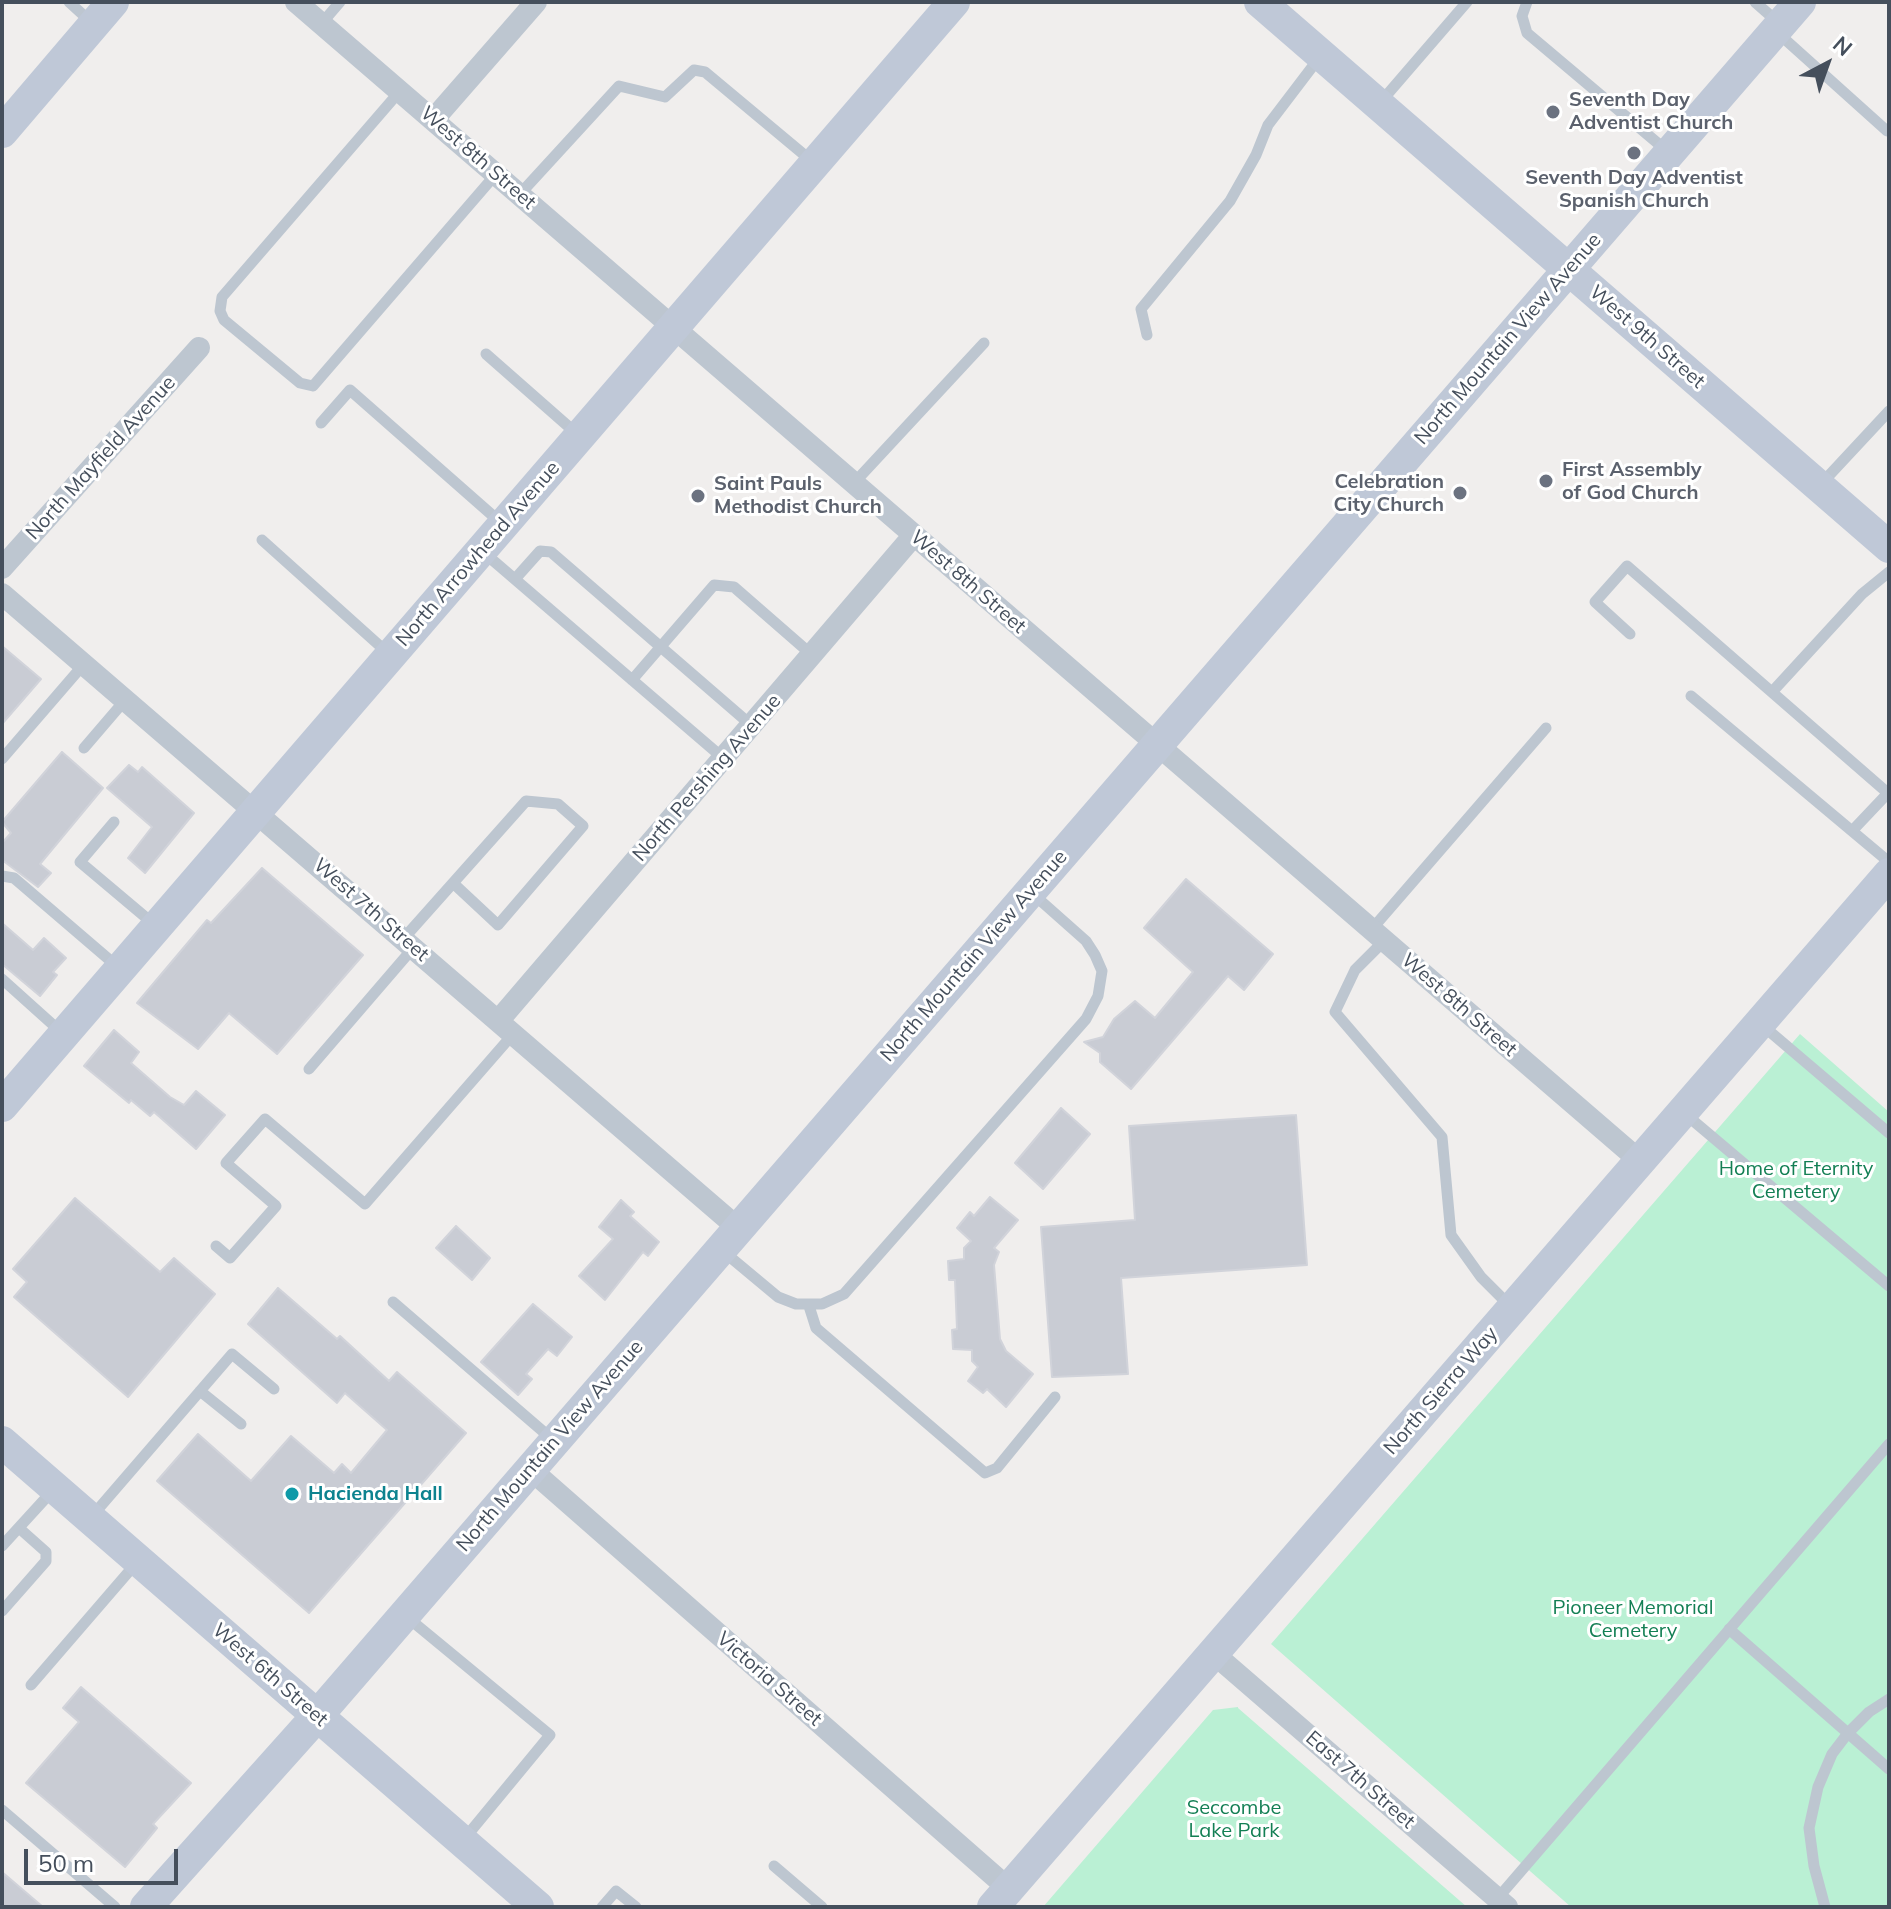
<!DOCTYPE html>
<html>
<head>
<meta charset="utf-8">
<style>
  body { margin:0 }
  #map { position:relative; width:1891px; height:1909px; overflow:hidden; background:#f0eeed; font-family:Mulish,sans-serif }
  canvas { display:block }
  .frame { position:absolute; inset:0; border:4px solid #454f5c; pointer-events:none }
  .north { position:absolute; left:1787px; top:24px; width:80px; height:80px; -webkit-text-stroke:6px #fff; paint-order:stroke; rotate:41deg; font-size:22px; font-weight:700; line-height:32px; text-align:center; color:#454f5c }
  .north::after { content:''; display:block; margin:auto; width:28px; height:36px; background:#454f5c; clip-path:polygon(50% 0,100% 100%,50% 72%,0 100%) }
  .scale { position:absolute; left:24px; top:1849px; width:154px; height:36px; box-sizing:border-box; border:4px solid #454f5c; border-top:0; padding-left:10px; font-size:24px; line-height:28px; white-space:nowrap; color:#454f5c; -webkit-text-stroke:6px #fff; paint-order:stroke }
</style>
</head>
<body>
<div id="map">
<canvas width="1891" height="1909"></canvas>
<div class="frame"></div>
<div class="north">N</div>
<div class="scale">50 m</div>
</div>
<script>
const g = document.querySelector('canvas').getContext('2d');
g.lineJoin = 'round';
function fill(path, color) { g.fillStyle = color; g.fill(path, 'evenodd'); }
const shape = rows => new Path2D(rows.map(r => 'M' + r).join(''));
function strokePath(path, color, width, dash) { g.strokeStyle = color; g.lineWidth = width; g.lineCap = dash ? 'butt' : 'round'; g.setLineDash(dash || []); g.stroke(path); }
function drawText(font, color, halo, rows, align = 'center') {
  g.font = font + ' Mulish,sans-serif'; g.lineWidth = 6; g.setLineDash([]); g.textBaseline = 'middle'; g.strokeStyle = halo; g.fillStyle = color; for (const [text, x, y, turn = 0] of rows) {
    g.save(); g.translate(x, y); g.rotate((+turn || 0) * Math.PI / 180); g.textAlign = isNaN(turn) ? turn : align; if (halo) g.strokeText(text, 0, 0); g.fillText(text, 0, 0); g.restore();
  }
}
fill(shape([
  [1800,1034,1889,1112,1889,1907,1571,1907,1271,1644],
  [1238,1707,1238,1708,1467,1907,1043,1907,1213,1710]
]), '#baf0d4');
const building = shape([
  [2,646,41,679,2,724,2,646],
  [62,752,103,788,40,864,51,873,38,887,2,860,2,843,11,833,2,822,62,752],
  [129,765,138,772,142,767,194,813,145,873,128,858,152,827,107,788,129,765],
  [262,868,363,955,277,1054,229,1013,198,1049,137,1003,207,920,211,923,262,868],
  [1186,879,1273,954,1244,990,1228,976,1131,1089,1100,1062,1100,1053,1084,1042,1103,1037,1114,1019,1135,1001,1155,1018,1193,972,1144,928,1186,879],
  [2,923,33,950,44,938,66,958,53,972,57,975,40,996,2,964,2,923],
  [114,1030,139,1052,131,1063,170,1097,184,1105,196,1091,225,1115,196,1149,154,1112,150,1116,131,1100,129,1103,84,1066,114,1030],
  [1061,1108,1090,1134,1043,1189,1015,1163,1061,1108],
  [1296,1115,1307,1265,1121,1278,1128,1374,1052,1377,1041,1227,1135,1220,1129,1126,1296,1115],
  [990,1197,1018,1220,994,1248,999,1252,994,1265,1000,1339,1006,1351,1033,1374,1006,1407,987,1389,983,1393,968,1381,978,1367,972,1361,972,1350,953,1349,952,1330,957,1329,955,1280,949,1280,948,1261,964,1259,964,1248,971,1241,957,1228,970,1212,974,1216,990,1197],
  [75,1198,160,1272,174,1258,215,1294,128,1397,14,1297,27,1282,13,1269,75,1198],
  [621,1200,634,1212,630,1216,659,1242,648,1256,643,1252,605,1300,579,1276,613,1239,599,1227,621,1200],
  [456,1226,490,1258,472,1280,436,1248,456,1226],
  [278,1288,337,1339,340,1336,389,1381,397,1372,466,1433,309,1613,157,1481,198,1434,251,1481,291,1436,334,1473,342,1464,351,1473,387,1430,345,1393,337,1403,248,1324,278,1288],
  [533,1304,572,1337,557,1356,548,1349,526,1374,532,1379,518,1395,481,1362,533,1304],
  [81,1687,191,1783,153,1824,157,1828,125,1867,26,1783,79,1722,63,1708,81,1687],
  [2,1872,43,1907,2,1907,2,1872]
]);
fill(building, '#c9ccd4');
strokePath(building, '#d1d3da', 2);
strokePath(shape([
  [69,2,92,23],
  [1527,2,1522,16,1527,33,1667,151],
  [1755,2,1780,24],
  [322,23,340,2],
  [1779,34,1887,131],
  [400,91,222,297,220,311,224,320,300,383,313,386,496,174],
  [1379,104,1467,2],
  [520,194,619,86,665,97,694,70,705,72,814,163],
  [1147,335,1141,309,1230,201,1256,155,1268,125,1319,58],
  [486,354,577,434],
  [321,423,350,390,500,522],
  [854,483,984,343],
  [1822,483,1889,411],
  [262,540,390,655],
  [482,551,723,758],
  [515,579,540,551,551,552,751,725],
  [1630,634,1595,602,1627,566,1889,794],
  [632,680,714,585,734,587,812,655],
  [1772,692,1862,594,1889,572],
  [1691,696,1889,862],
  [84,748,126,699],
  [2,759,84,664],
  [114,822,80,862,156,926],
  [1852,831,1888,793],
  [2,876,14,878,119,968],
  [1372,929,1546,728],
  [404,938,526,801,558,804,583,826,498,925,453,883],
  [1384,941,1355,970,1335,1012,1442,1137,1451,1235,1481,1277,1510,1306],
  [2,979,61,1032],
  [1762,1025,1889,1133],
  [309,1069,414,947],
  [1684,1113,1889,1286],
  [216,1246,230,1258,276,1206,226,1163,265,1119,365,1204,514,1033],
  [724,1252,778,1297,796,1304,822,1304,844,1294,1086,1019,1098,996,1102,971,1095,955,1086,941,1033,894],
  [393,1302,553,1440],
  [809,1306,816,1328,985,1473,997,1468,1055,1397],
  [200,1391,241,1424],
  [93,1515,232,1354,274,1389],
  [2,1546,55,1488],
  [2,1611,46,1561,46,1552,19,1528],
  [407,1617,550,1735,465,1838],
  [1729,1629,1889,1769],
  [31,1685,138,1561],
  [2,1810,115,1907],
  [774,1866,822,1907],
  [1497,1899,1889,1444],
  [602,1907,616,1891,636,1907],
  [1825,1907,1814,1866,1809,1828,1818,1787,1832,1754,1848,1733,1869,1712,1889,1699]
]), '#bdc6d0', 11);
strokePath(shape([
  [296,2,1640,1161],
  [433,120,536,2],
  [2,568,199,348],
  [2,594,738,1228],
  [499,1020,914,535],
  [530,1469,1009,1889],
  [1213,1653,1507,1907]
]), '#bdc6d0', 22);
strokePath(shape([
  [1260,2,1889,547],
  [2,132,113,2],
  [2,1106,954,2],
  [2,1442,538,1907],
  [146,1907,317,1716,1800,2],
  [993,1907,1889,874]
]), '#bfc8d7', 32);
for (const [x, y, r, color] of [
  [1553,112,8,"#6b7280"],
  [1634,153,8,"#6b7280"],
  [1546,481,8,"#6b7280"],
  [1460,493,8,"#6b7280"],
  [698,496,8,"#6b7280"],
  [292,1494,8,"#0f9aa8"]
]) { const dot = new Path2D(); dot.arc(x, y, r, 0, 2 * Math.PI); g.fillStyle = color; g.fill(dot); strokePath(dot, '#fff', 3); }
drawText('bold 20px', '#5b616d', '#fff', [
  ["Seventh Day",1569,100],
  ["Adventist Church",1569,123],
  ["Seventh Day Adventist",1634,178,"center"],
  ["Spanish Church",1634,201,"center"],
  ["First Assembly",1562,470],
  ["of God Church",1562,493],
  ["Celebration",1444,482,"right"],
  ["City Church",1444,505,"right"],
  ["Saint Pauls",714,484],
  ["Methodist Church",714,507]
], 'left');
drawText('20px', '#454f5c', '#fff', [
  ["West 8th Street",478,158,41],
  ["West 9th Street",1647,337,41],
  ["North Mountain View Avenue",1508,339,-49],
  ["North Mayfield Avenue",101,458,-48],
  ["North Arrowhead Avenue",478,554,-49],
  ["West 8th Street",968,582,41],
  ["North Pershing Avenue",707,778,-49],
  ["West 7th Street",371,910,41],
  ["North Mountain View Avenue",974,956,-49],
  ["West 8th Street",1459,1005,41],
  ["North Sierra Way",1441,1391,-49],
  ["North Mountain View Avenue",550,1446,-49],
  ["West 6th Street",270,1675,41],
  ["Victoria Street",769,1679,41],
  ["East 7th Street",1360,1780,41]
]);
drawText('20px', '#137f54', '#fff', [
  ["Home of Eternity",1796,1169],
  ["Cemetery",1796,1192],
  ["Pioneer Memorial",1633,1608],
  ["Cemetery",1633,1631],
  ["Seccombe",1234,1808],
  ["Lake Park",1234,1831]
]);
drawText('bold 20px', '#0d838f', '#fff', [
  ["Hacienda Hall",308,1494]
], 'left');
</script>
</body>
</html>
